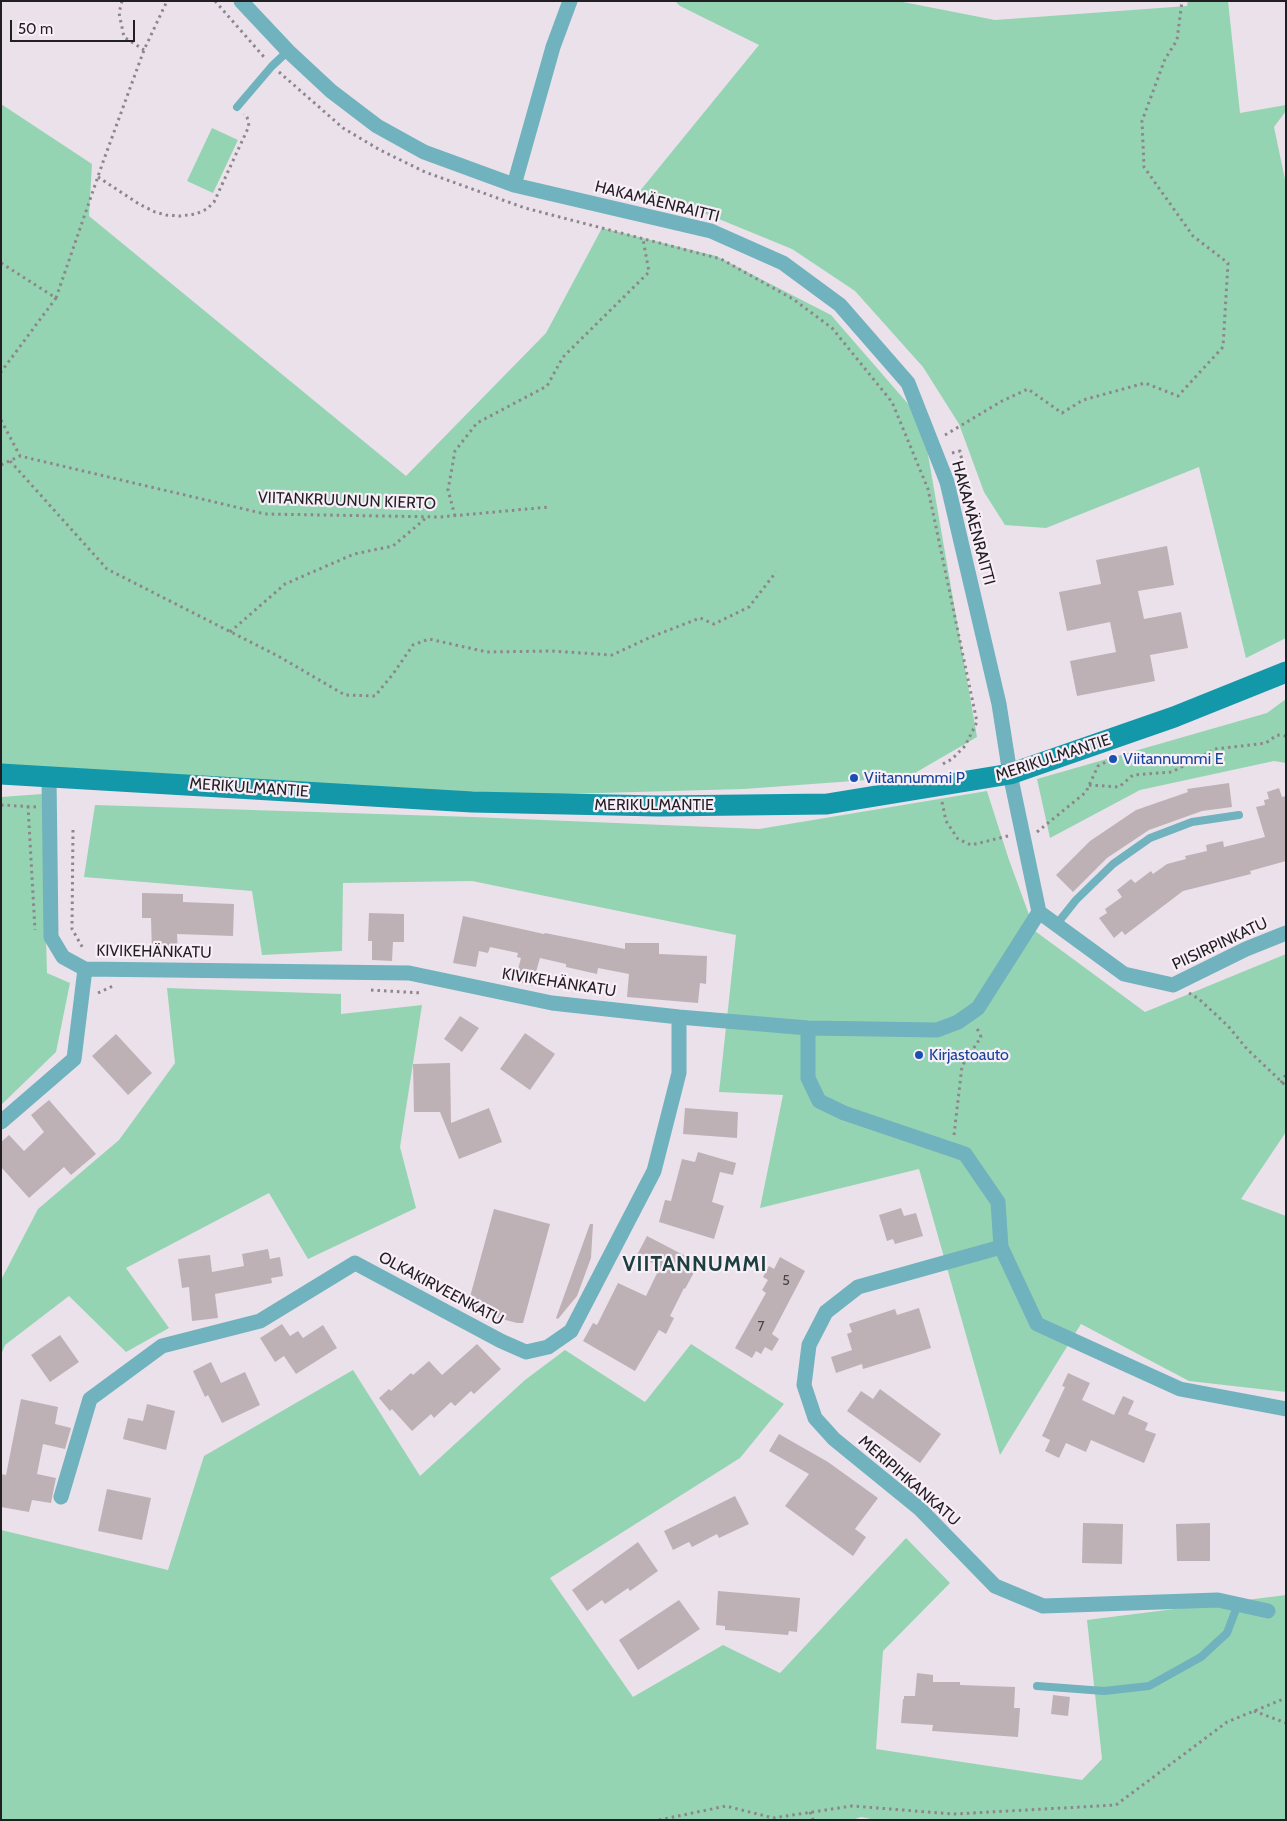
<!DOCTYPE html>
<html>
<head>
<meta charset="utf-8">
<style>
  body { margin:0 }
  #map { position:relative; width:1287px; height:1821px; overflow:hidden; background:#ebe1ea; font-family:Cabin,sans-serif }
  canvas { display:block }
  .frame { position:absolute; inset:0; border:2px solid #221f22; pointer-events:none }
  .scale { position:absolute; left:10px; top:20px; width:125px; height:22px; box-sizing:border-box; border:2px solid #221f22; border-top:0; padding-left:6px; font-size:15px; line-height:18px; white-space:nowrap; color:#221f22; -webkit-text-stroke:4px #f8eef8; paint-order:stroke }
</style>
</head>
<body>
<div id="map">
<canvas width="1287" height="1821"></canvas>
<div class="frame"></div>
<div class="scale">50 m</div>
</div>
<script>
const g = document.querySelector('canvas').getContext('2d');
g.lineJoin = 'round';
function fill(path, color) { g.fillStyle = color; g.fill(path, 'evenodd'); }
const shape = rows => new Path2D(rows.map(r => 'M' + r).join(''));
function strokePath(path, color, width, dash) { g.strokeStyle = color; g.lineWidth = width; g.lineCap = dash ? 'butt' : 'round'; g.setLineDash(dash || []); g.stroke(path); }
function drawText(font, color, halo, rows, align = 'center') {
  g.font = font + ' Cabin,sans-serif'; g.lineWidth = 4.5; g.setLineDash([]); g.textBaseline = 'middle'; g.strokeStyle = halo; g.fillStyle = color; for (const [text, x, y, turn = 0] of rows) {
    g.save(); g.translate(x, y); g.rotate((+turn || 0) * Math.PI / 180); g.textAlign = isNaN(turn) ? turn : align; if (halo) g.strokeText(text, 0, 0); g.fillText(text, 0, 0); g.restore();
  }
}
fill(shape([
  [675,1,898,1,995,20,1187,6,1188,1,1228,1,1240,113,1286,105,1286,111,1274,127,1286,184,1286,638,1246,658,1199,467,1046,528,1005,525,984,492,959,424,923,367,855,291,792,249,709,215,635,197,759,45,680,6],
  [1,104,92,164,89,216,406,476,546,333,602,228,716,256,831,315,922,420,977,737,908,777,744,789,527,795,1,768],
  [212,128,238,140,213,193,187,181],
  [1286,699,1286,763,1274,761,1140,790,1050,838,1037,779,1267,713],
  [987,791,1009,860,1035,931,1145,1012,1286,954,1286,1132,1241,1199,1286,1216,1286,1392,1189,1381,1081,1324,1000,1455,919,1169,760,1208,783,1095,719,1092,736,935,472,881,343,883,342,951,262,955,252,891,84,877,95,805,473,817,759,829],
  [42,794,47,973,70,983,56,1052,1,1105,1,797],
  [167,988,341,994,341,1014,422,1005,400,1147,416,1208,308,1259,269,1193,126,1268,169,1328,126,1352,69,1296,5,1345,1,1355,1,1280,38,1209,119,1140,175,1063],
  [691,1344,784,1404,740,1458,550,1578,633,1697,723,1645,780,1673,906,1538,950,1583,883,1651,876,1749,1082,1780,1102,1759,1087,1620,1286,1595,1286,1820,876,1820,861,1817,852,1820,1,1820,1,1530,168,1570,204,1456,353,1370,420,1476,525,1380,565,1350,645,1402]
]), '#95d4b2');
fill(shape([
  [1167,546,1174,585,1138,591,1144,619,1181,612,1188,648,1150,655,1155,681,1077,696,1070,661,1116,652,1110,622,1067,631,1059,592,1101,584,1096,560],
  [1229,783,1232,807,1202,811,1149,830,1107,858,1073,892,1056,875,1090,841,1136,810,1188,792,1187,789],
  [1279,788,1282,797,1286,796,1286,861,1250,871,1251,874,1183,891,1125,935,1122,931,1114,938,1099,918,1107,913,1105,909,1122,897,1117,890,1131,879,1135,883,1151,871,1153,874,1167,864,1186,859,1185,856,1207,851,1206,845,1223,841,1224,847,1265,837,1256,807,1265,805,1264,800,1269,799,1267,792],
  [142,893,183,894,183,902,234,904,233,936,177,934,178,953,152,953,151,918,142,918],
  [369,913,404,914,404,942,393,942,392,961,372,960,372,941,368,941],
  [463,916,544,934,545,933,625,949,625,943,659,943,659,954,707,956,706,984,700,983,698,1003,627,997,629,974,598,968,597,974,566,967,566,964,540,958,532,986,515,981,521,958,517,957,518,953,490,947,488,953,479,951,476,967,453,963],
  [460,1016,479,1028,462,1052,444,1039],
  [525,1033,555,1054,530,1090,500,1069],
  [116,1034,152,1073,128,1095,92,1056],
  [450,1063,451,1123,489,1108,502,1142,459,1159,440,1112,414,1112,413,1064],
  [49,1100,96,1154,71,1175,64,1167,29,1198,1,1167,1,1142,9,1135,24,1151,44,1132,31,1115],
  [685,1108,738,1112,737,1138,683,1134],
  [698,1152,736,1163,733,1175,720,1172,712,1202,724,1206,714,1239,659,1222,665,1200,671,1201,682,1159,695,1162],
  [901,1208,904,1216,916,1213,923,1236,895,1244,893,1239,887,1241,879,1215],
  [494,1209,550,1224,523,1323,517,1323,468,1310,468,1304],
  [590,1224,593,1224,591,1258,577,1296,558,1319,556,1318],
  [647,1236,699,1263,685,1289,684,1288,670,1316,674,1318,666,1334,659,1330,635,1371,583,1341,593,1323,597,1325,618,1283,646,1296,660,1267,637,1255],
  [268,1249,270,1259,280,1257,283,1276,271,1278,272,1283,215,1294,218,1318,192,1321,189,1287,182,1288,178,1259,210,1255,212,1272,244,1266,242,1254],
  [780,1257,805,1271,772,1334,779,1339,772,1351,765,1347,761,1354,756,1351,752,1358,735,1348,766,1293,762,1290,768,1280,763,1277,769,1266,774,1269],
  [919,1308,931,1348,863,1369,862,1364,836,1373,831,1357,852,1350,847,1334,852,1332,849,1324,895,1309,897,1315],
  [282,1324,290,1336,298,1331,303,1338,323,1325,337,1348,296,1374,284,1356,275,1362,260,1338],
  [60,1335,79,1362,50,1382,31,1355],
  [477,1344,501,1369,474,1394,471,1391,455,1406,451,1402,434,1418,431,1414,412,1431,392,1409,390,1411,379,1398,389,1389,391,1391,411,1373,413,1375,429,1361,442,1375],
  [211,1362,221,1383,245,1372,260,1405,222,1423,208,1395,205,1397,193,1371],
  [1068,1373,1090,1383,1082,1400,1114,1415,1123,1396,1134,1401,1128,1414,1148,1423,1145,1430,1156,1434,1144,1463,1091,1440,1086,1452,1066,1443,1059,1458,1045,1451,1050,1440,1042,1436,1065,1387,1062,1386],
  [880,1389,941,1434,920,1463,847,1411,861,1391,873,1399],
  [21,1399,58,1407,55,1424,71,1428,65,1449,43,1444,37,1474,56,1478,51,1503,32,1500,29,1512,1,1507,1,1474,6,1475],
  [147,1404,175,1411,166,1450,123,1439,128,1418,143,1421],
  [779,1434,828,1462,878,1498,855,1529,866,1537,853,1556,785,1506,809,1474,769,1451],
  [107,1489,151,1498,142,1540,98,1531],
  [735,1496,749,1524,719,1538,717,1534,692,1547,689,1542,673,1550,664,1531],
  [1083,1523,1123,1524,1122,1564,1082,1563],
  [1210,1523,1210,1561,1177,1561,1176,1524],
  [638,1542,658,1571,630,1591,628,1588,605,1604,602,1600,587,1611,572,1590],
  [718,1591,800,1598,797,1632,789,1631,788,1635,725,1630,725,1626,716,1625],
  [679,1600,700,1629,638,1670,619,1640],
  [917,1673,933,1675,933,1682,960,1682,960,1685,1015,1687,1014,1708,1020,1708,1018,1737,932,1731,933,1725,901,1723,903,1699,904,1699,904,1696,915,1696],
  [1053,1695,1070,1697,1068,1716,1051,1714]
]), '#beb1b5');
strokePath(shape([
  [122,1,119,13,124,37,144,50],
  [215,1,264,57],
  [279,72,343,128,380,150,425,172,525,208,721,259,793,299,832,328,892,402,928,489,977,722,965,746,952,759,941,765],
  [98,177,139,204,155,212,166,215,180,216,196,214,207,209,214,202,249,126,247,117,244,114],
  [1,263,56,298,1,372],
  [56,298,103,162,144,50,167,1],
  [1,420,20,456],
  [945,435,1002,401,1028,389,1062,413,1083,400,1145,383,1178,396,1223,347,1228,263,1193,236,1144,167,1142,121,1165,59,1177,40,1182,1],
  [952,453,960,451,976,530],
  [10,461,107,569,278,656,345,695,375,696,393,674,413,645,429,639,487,652,551,651,612,655,651,637,700,618,714,624,749,607,776,572],
  [1,465,20,456,265,514,440,517,549,507],
  [455,516,448,490,455,451,477,423,547,386,563,357,649,272,643,239],
  [230,632,285,584,354,554,393,546,426,518],
  [1089,785,1119,787,1133,775,1172,772,1215,749,1266,743,1277,735,1286,736],
  [942,802,946,821,958,839,971,845,1008,836],
  [1,805,36,807],
  [28,806,35,930],
  [73,830,72,929,84,950],
  [1037,832,1086,792,1098,766,1106,762],
  [371,990,422,993],
  [98,993,113,986],
  [1189,993,1199,999,1228,1026,1247,1049,1286,1086],
  [1281,1083,1286,1074],
  [954,1135,962,1066,981,1037,976,1026],
  [1254,1711,1286,1723],
  [810,1812,813,1820],
  [659,1820,726,1806,773,1818,852,1806,954,1814,1116,1805,1227,1722,1286,1698]
]), '#8d868c', 3, [2.5, 4]);
strokePath(shape([
  [237,107,272,66,288,51],
  [1056,925,1076,900,1113,864,1150,838,1192,822,1239,815],
  [1037,1686,1104,1691,1149,1686,1201,1657,1227,1633,1238,1604]
]), '#70b2bd', 8);
strokePath(shape([
  [514,185,553,47,570,1],
  [49,776,51,937,63,957,85,969,409,973,552,1003,679,1017,808,1028,937,1030,958,1022,978,1008,1039,912,1010,774,999,704,947,482,908,383,840,305,783,263,711,231,514,185,424,152,377,126,331,91,288,51,241,1],
  [1039,912,1124,974,1173,985,1246,949,1286,933],
  [808,1028,808,1078,819,1101,844,1113,965,1154,998,1202,1001,1247,1037,1324,1180,1389,1286,1409],
  [1,1122,74,1059,85,969],
  [1001,1247,858,1287,826,1312,809,1345,804,1385,815,1418,834,1439,920,1509,995,1586,1043,1606,1218,1600,1268,1611],
  [61,1497,90,1399,162,1346,260,1321,355,1263,501,1341,526,1352,548,1347,571,1331,654,1171,679,1073,679,1017]
]), '#70b2bd', 15);
strokePath(shape([
  [1,774,472,802,659,806,827,804,1010,774,1174,717,1286,672]
]), '#1398a9', 21);
for (const [x, y, r, color] of [
  [1113,759,5,"#1a4fb4"],
  [854,778,5,"#1a4fb4"],
  [919,1055,5,"#1a4fb4"]
]) { const dot = new Path2D(); dot.arc(x, y, r, 0, 2 * Math.PI); g.fillStyle = color; g.fill(dot); strokePath(dot, '#f8eef8', 2); }
drawText('14px', '#494447', null, [
  ["5",786,1281],
  ["7",761,1327]
]);
drawText('16px', '#221f22', '#f8eef8', [
  ["HAKAMÄENRAITTI",657,202,14],
  ["VIITANKRUUNUN KIERTO",347,501,2],
  ["HAKAMÄENRAITTI",973,523,75],
  ["MERIKULMANTIE",1053,758,-18],
  ["MERIKULMANTIE",249,788,4],
  ["MERIKULMANTIE",654,805],
  ["PIISIRPINKATU",1220,944,-25],
  ["KIVIKEHÄNKATU",154,952,1],
  ["KIVIKEHÄNKATU",559,983,9],
  ["OLKAKIRVEENKATU",441,1289,28],
  ["MERIPIHKANKATU",909,1481,41]
]);
drawText('16px', '#164399', '#f8eef8', [
  ["Viitannummi E",1123,759],
  ["Viitannummi P",864,778],
  ["Kirjastoauto",929,1055]
], 'left');
g.letterSpacing = '1px';
drawText('bold 21px', '#1c3e3c', '#f8eef8', [
  ["VIITANNUMMI",695,1265]
]);
g.letterSpacing = '0px';
</script>
</body>
</html>
